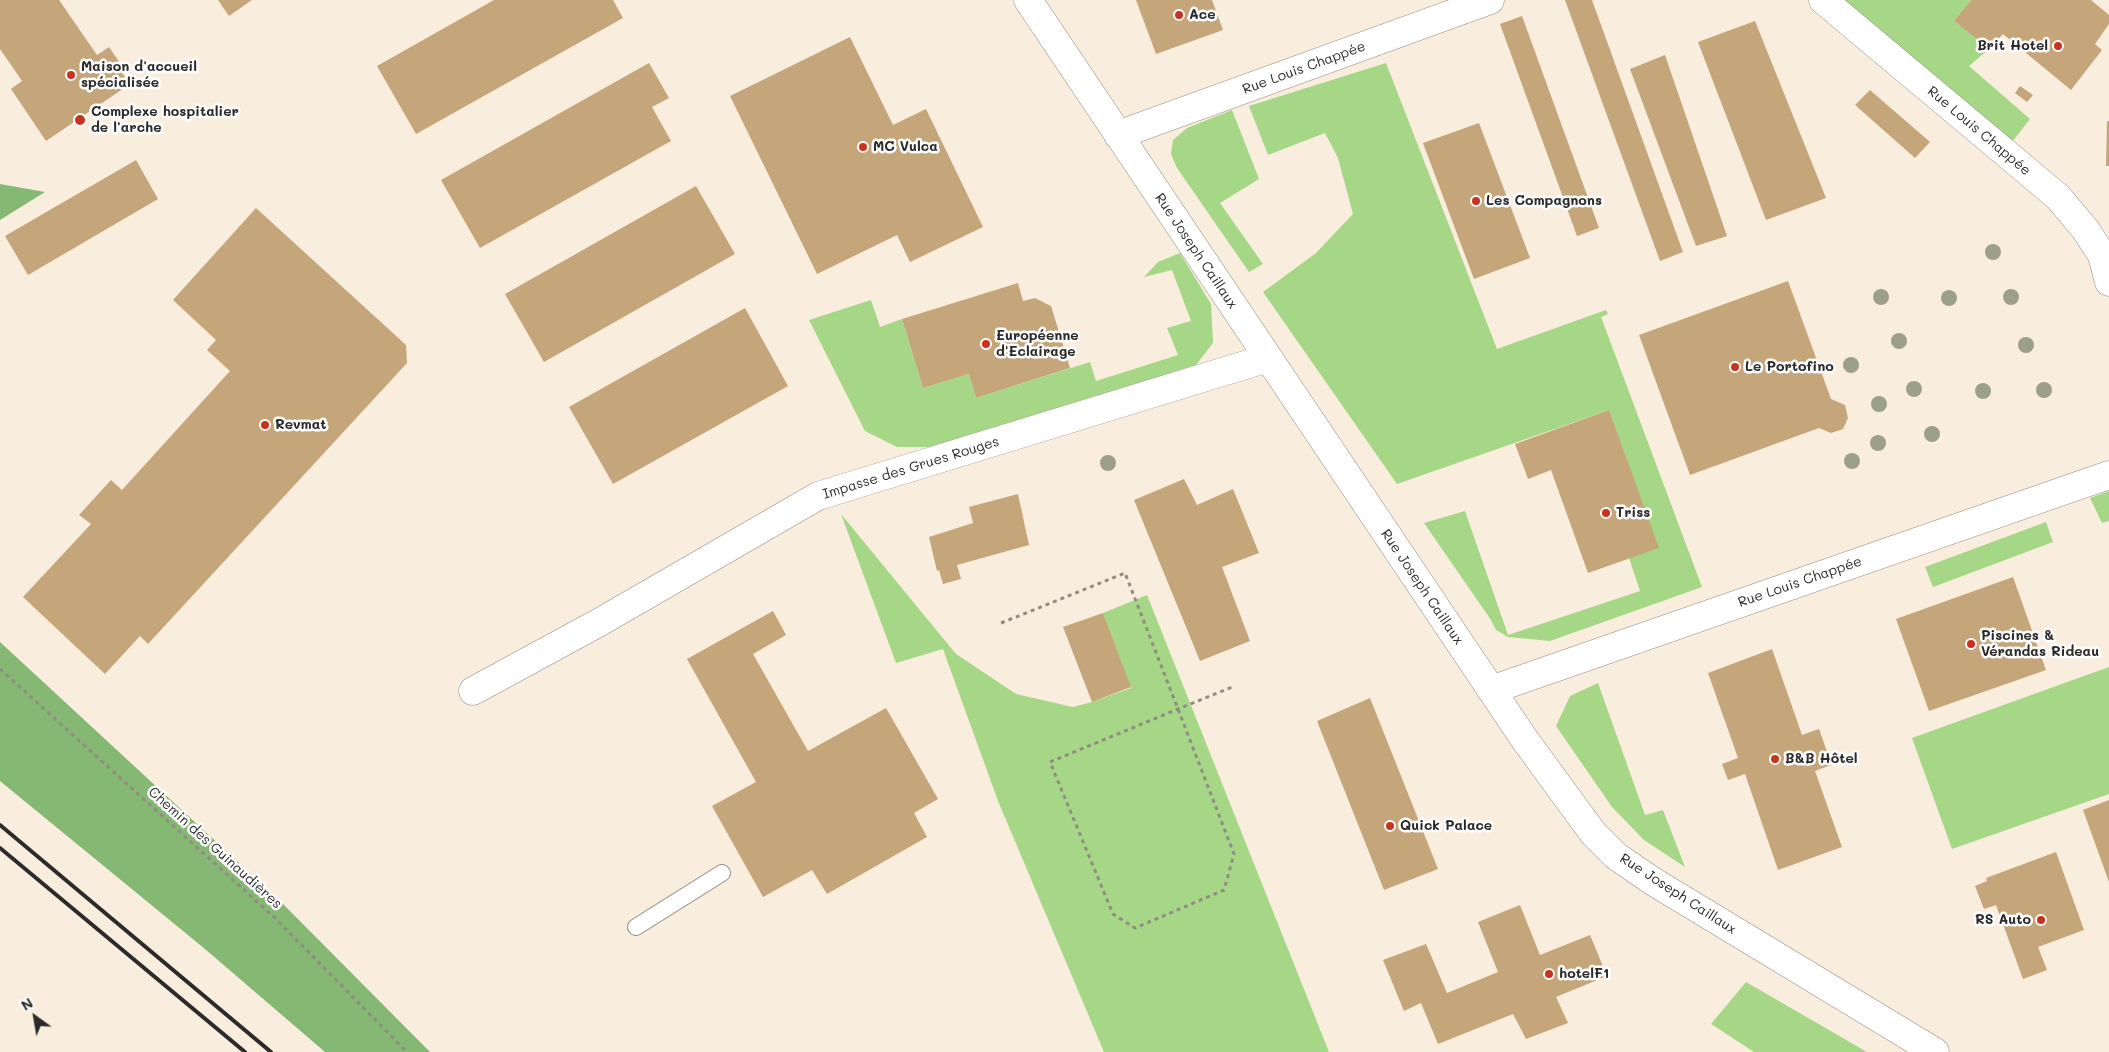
<!DOCTYPE html>
<html>
<head>
<meta charset="utf-8">
<style>
  body { margin:0 }
  #map { position:relative; width:2109px; height:1052px; overflow:hidden; background:#f9edde; font-family:Mali,sans-serif }
  canvas { display:block }
  .north { position:absolute; left:10px; top:992px; width:50px; height:50px; -webkit-text-stroke:4px #fff; paint-order:stroke; rotate:328deg; font-size:14px; font-weight:700; line-height:20px; text-align:center; color:#2b2b2b }
  .north::after { content:''; display:block; margin:auto; width:18px; height:22px; background:#2b2b2b; clip-path:polygon(50% 0,100% 100%,50% 72%,0 100%) }
</style>
</head>
<body>
<div id="map">
<canvas width="2109" height="1052"></canvas>
<div class="north">N</div>
</div>
<script>
const g = document.querySelector('canvas').getContext('2d');
g.lineJoin = 'round';
function fill(path, color) { g.fillStyle = color; g.fill(path, 'evenodd'); }
const shape = rows => new Path2D(rows.map(r => 'M' + r).join(''));
function strokePath(path, color, width, dash) { g.strokeStyle = color; g.lineWidth = width; g.lineCap = dash ? 'butt' : 'round'; g.setLineDash(dash || []); g.stroke(path); }
function drawText(font, color, halo, rows, align = 'center') {
  g.font = font + ' Mali,sans-serif'; g.lineWidth = 5; g.setLineDash([]); g.textBaseline = 'middle'; g.strokeStyle = halo; g.fillStyle = color; for (const [text, x, y, turn = 0] of rows) {
    g.save(); g.translate(x, y); g.rotate((+turn || 0) * Math.PI / 180); g.textAlign = isNaN(turn) ? turn : align; if (halo) g.strokeText(text, 0, 0); g.fillText(text, 0, 0); g.restore();
  }
}
fill(shape([
  [1845,0,1971,0,1954,21,1989,49,1969,66,2030,119,2012,142],
  [1386,63,1497,349,1606,310,1608,314,1601,317,1702,587,1550,641,1508,637,1496,630,1491,620,1424,523,1465,511,1508,635,1640,591,1629,558,1658,548,1609,410,1397,484,1263,292,1316,253,1353,214,1338,158,1325,133,1268,155,1249,106],
  [1232,110,1259,179,1220,203,1263,264,1249,272,1177,168,1171,154,1173,140,1187,128],
  [1180,253,1211,304,1213,343,1196,365,938,447,897,447,865,431,809,320,871,300,880,327,902,319,923,388,969,374,976,398,1090,362,1096,381,1178,355,1167,328,1191,321,1172,270,1144,277,1158,262],
  [2109,491,2109,521,2102,523,2090,498],
  [841,514,956,654,1016,694,1073,707,1092,702,1131,688,1103,613,1147,595,1329,1052,1104,1052,998,801,943,649,896,663],
  [2046,522,2053,542,1933,587,1925,567],
  [2109,667,2109,794,1952,849,1912,738],
  [1598,683,1645,815,1663,810,1685,867,1644,840,1612,807,1556,726,1570,696],
  [1746,982,1867,1052,1754,1052,1711,1024]
]), '#a5d786');
fill(shape([
  [0,184,45,192,0,220],
  [0,642,278,899,430,1052,325,1052,205,949,0,781]
]), '#84b873');
fill(shape([
  [0,0,59,0,97,55,109,47,122,66,119,68,130,84,46,141,11,89,22,81,0,49],
  [218,0,252,0,229,16],
  [494,0,613,0,623,18,416,134,377,66],
  [1136,0,1212,0,1223,30,1156,54],
  [1565,0,1592,0,1683,252,1660,261],
  [1971,0,2091,0,2109,15,2109,24,2095,44,2102,50,2071,90,2003,34,1989,49,1954,21],
  [1522,16,1599,228,1577,236,1500,24],
  [1755,21,1826,198,1766,220,1698,42],
  [850,37,893,125,926,109,983,227,910,262,897,235,817,274,730,96],
  [1665,55,1727,236,1696,246,1630,69],
  [649,63,669,98,652,107,671,141,480,248,441,180],
  [2020,86,2033,95,2027,102,2015,93],
  [1870,90,1930,142,1915,158,1855,105],
  [2107,121,2109,121,2109,166,2106,166],
  [1479,123,1530,258,1474,279,1423,143],
  [136,160,158,199,28,275,5,236],
  [696,186,735,254,544,362,505,294],
  [256,208,406,345,407,363,148,644,140,636,105,674,23,597,91,524,79,515,111,480,122,490,230,371,207,350,216,340,173,300],
  [1788,281,1831,399,1845,405,1848,418,1843,429,1831,433,1819,428,1690,475,1639,335],
  [1018,283,1023,301,1035,298,1051,306,1070,368,976,398,969,374,923,388,902,319],
  [745,308,788,386,613,484,569,407],
  [1609,410,1659,548,1588,573,1551,470,1528,479,1515,444],
  [1184,479,1197,505,1233,489,1259,553,1222,567,1250,641,1200,661,1134,500],
  [1018,494,1029,545,957,565,961,579,943,584,939,570,937,571,929,537,973,523,969,507],
  [2013,577,2046,670,1929,711,1896,619],
  [773,611,786,635,753,654,808,751,886,708,938,799,914,813,927,837,827,894,812,870,763,897,712,806,756,782,687,659],
  [1103,613,1131,687,1092,702,1063,627],
  [1772,649,1802,735,1819,729,1828,754,1831,765,1815,771,1842,847,1778,870,1745,774,1728,780,1722,764,1738,758,1708,673],
  [1370,698,1438,869,1384,890,1317,721],
  [2109,800,2109,882,2083,810],
  [2056,852,2084,930,2038,947,2047,970,2023,979,1996,905,1984,909,1975,886,1987,881,1986,878],
  [1520,905,1540,955,1590,935,1607,976,1556,997,1568,1023,1526,1039,1513,1014,1438,1044,1421,1003,1404,1011,1383,960,1426,944,1447,993,1498,972,1478,922]
]), '#c5a57a');
const lane = shape([
  [636,927,722,873]
]);
const street = shape([
  [1028,0,1525,740,1593,833,1616,856,1654,882,1935,1052],
  [1823,0,2058,197,2085,229,2102,255,2109,282],
  [1118,135,1490,0],
  [1491,690,2109,475],
  [473,691,600,622,818,496,1268,358]
]);
strokePath(lane, '#928c84', 18);
strokePath(street, '#928c84', 29);
strokePath(shape([
  [1001,623,1125,573,1178,709,1234,854,1224,890,1135,928,1113,914,1050,762,1178,709,1232,687],
  [0,669,274,917,407,1052]
]), '#928c84', 3, [4, 4]);
strokePath(lane, '#fff', 16);
strokePath(street, '#fff', 28);
strokePath(shape([
  [0,825,271,1052],
  [0,848,245,1052]
]), '#2b2b2b', 4);
g.fillStyle = '#9c9f8a';
for (const [x, y] of [
  [1993,252],
  [1881,297],
  [2011,297],
  [1949,298],
  [1899,341],
  [2026,345],
  [1851,365],
  [1914,389],
  [2044,390],
  [1983,391],
  [1879,404],
  [1932,434],
  [1878,443],
  [1852,461],
  [1108,463]
]) { g.beginPath(); g.arc(x, y, 8, 0, 2 * Math.PI); g.fill(); }
for (const [x, y, r, color] of [
  [1179,15,5,"#c8321e"],
  [2058,46,5,"#c8321e"],
  [71,75,5,"#c8321e"],
  [80,120,6,"#c8321e"],
  [863,147,5,"#c8321e"],
  [1476,201,5,"#c8321e"],
  [986,344,5,"#c8321e"],
  [1735,367,5,"#c8321e"],
  [265,425,5,"#c8321e"],
  [1606,513,5,"#c8321e"],
  [1971,644,5,"#c8321e"],
  [1775,759,5,"#c8321e"],
  [1390,826,5,"#c8321e"],
  [2041,920,5,"#c8321e"],
  [1549,974,5,"#c8321e"]
]) { const dot = new Path2D(); dot.arc(x, y, r, 0, 2 * Math.PI); g.fillStyle = color; g.fill(dot); strokePath(dot, '#fff', 2); }
drawText('bold 14px', '#2b2b2b', '#fff', [
  ["Ace",1189,15],
  ["Brit Hotel",2048,46,"right"],
  ["Maison d'accueil",81,67],
  ["spécialisée",81,83],
  ["Complexe hospitalier",91,112],
  ["de l'arche",91,128],
  ["MC Vulca",873,147],
  ["Les Compagnons",1486,201],
  ["Européenne",996,336],
  ["d'Eclairage",996,352],
  ["Le Portofino",1745,367],
  ["Revmat",275,425],
  ["Triss",1616,513],
  ["Piscines &",1981,636],
  ["Vérandas Rideau",1981,652],
  ["B&B Hôtel",1785,759],
  ["Quick Palace",1400,826],
  ["RS Auto",2031,920,"right"],
  ["hotelF1",1559,974]
], 'left');
drawText('14px', '#2b2b2b', '#fff', [
  ["Rue Louis Chappée",1304,68,-20],
  ["Rue Louis Chappée",1979,131,40],
  ["Rue Joseph Caillaux",1196,251,56],
  ["Impasse des Grues Rouges",911,468,-17],
  ["Rue Louis Chappée",1800,582,-19],
  ["Rue Joseph Caillaux",1422,587,56],
  ["Chemin des Guinaudières",215,848,42],
  ["Rue Joseph Caillaux",1678,894,33]
]);
</script>
</body>
</html>
